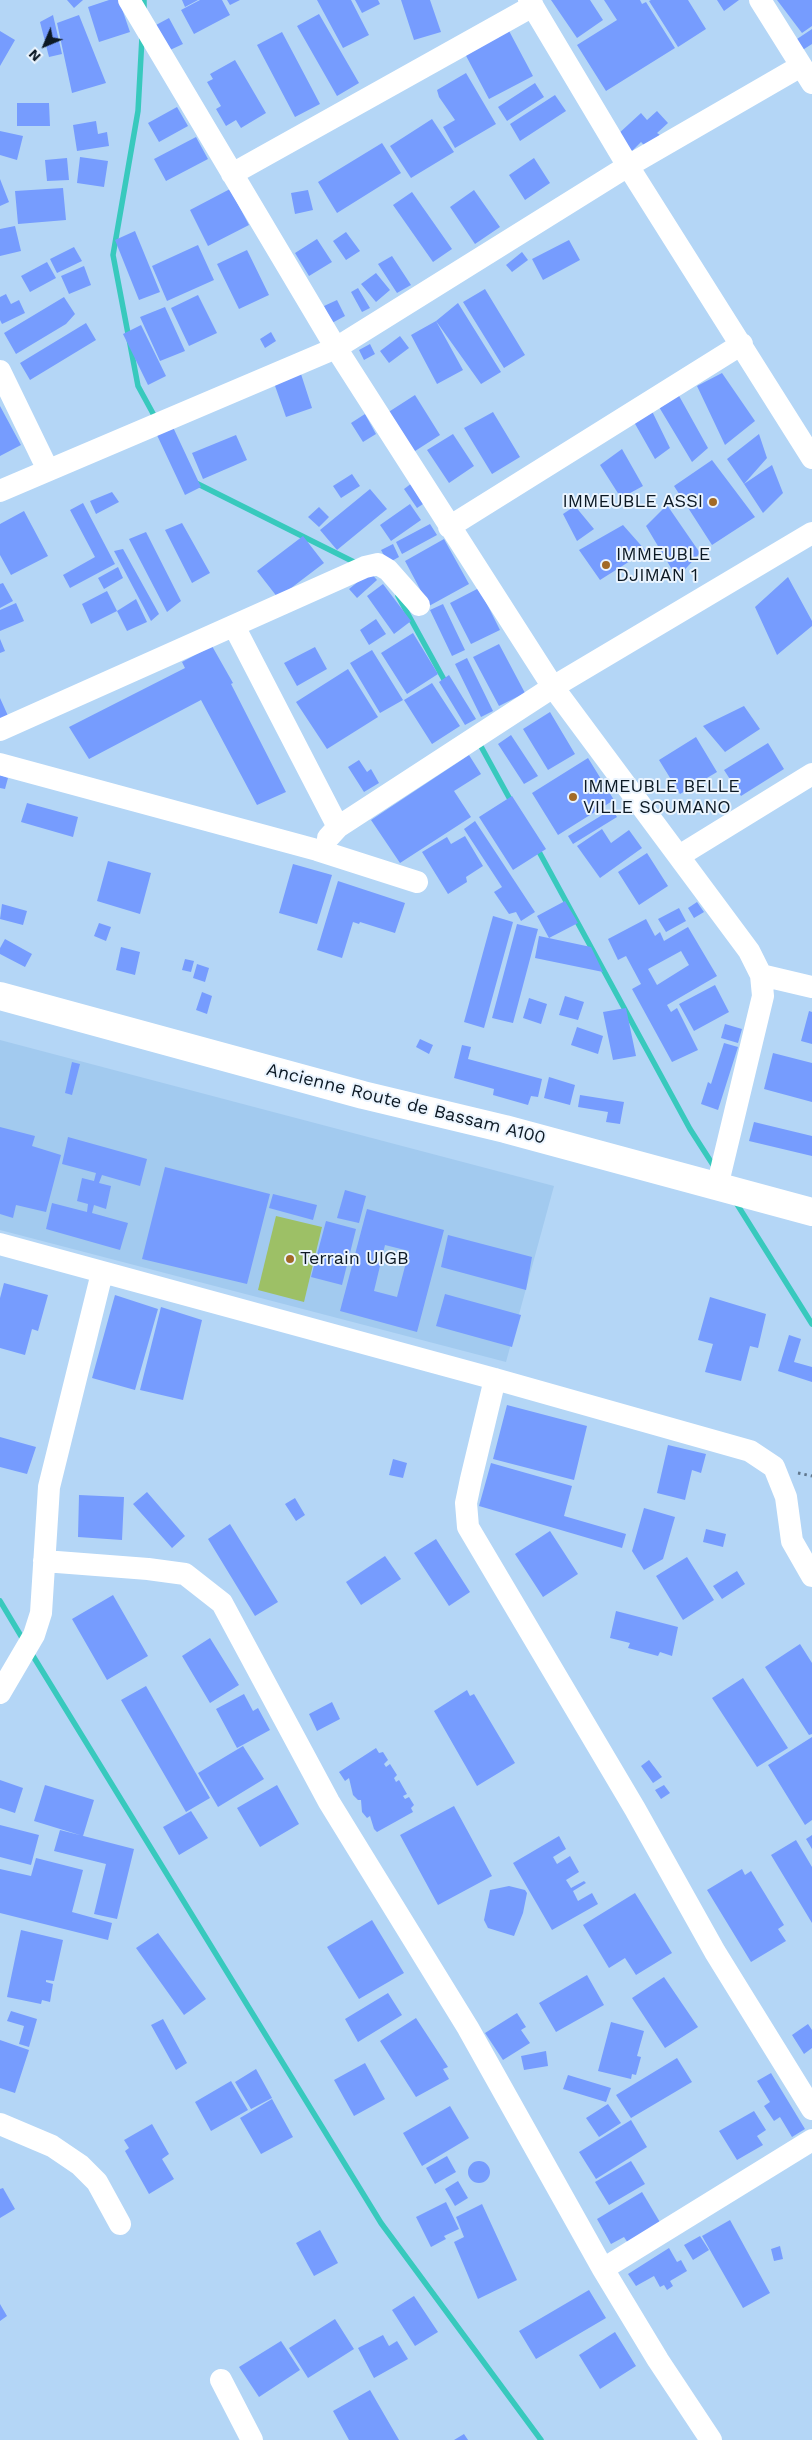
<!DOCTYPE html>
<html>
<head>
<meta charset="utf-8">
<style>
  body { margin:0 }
  #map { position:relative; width:812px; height:2440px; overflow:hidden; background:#b4d6f6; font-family:"Work Sans",sans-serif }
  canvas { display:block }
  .north { position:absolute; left:20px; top:20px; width:50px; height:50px; -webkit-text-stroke:4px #eaf4fe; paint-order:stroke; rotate:225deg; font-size:14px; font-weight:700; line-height:20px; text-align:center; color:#0c1924 }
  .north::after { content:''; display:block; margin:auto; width:18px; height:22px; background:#0c1924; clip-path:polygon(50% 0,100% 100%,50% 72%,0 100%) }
</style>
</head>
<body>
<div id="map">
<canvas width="812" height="2440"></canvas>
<div class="north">N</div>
</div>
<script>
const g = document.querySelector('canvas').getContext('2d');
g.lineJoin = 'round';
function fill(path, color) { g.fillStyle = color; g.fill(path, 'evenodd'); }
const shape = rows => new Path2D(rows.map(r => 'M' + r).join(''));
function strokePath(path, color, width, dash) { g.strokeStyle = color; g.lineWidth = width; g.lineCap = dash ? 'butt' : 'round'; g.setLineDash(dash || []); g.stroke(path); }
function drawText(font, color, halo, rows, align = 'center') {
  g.font = font + ' "Work Sans",sans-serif'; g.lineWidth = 4; g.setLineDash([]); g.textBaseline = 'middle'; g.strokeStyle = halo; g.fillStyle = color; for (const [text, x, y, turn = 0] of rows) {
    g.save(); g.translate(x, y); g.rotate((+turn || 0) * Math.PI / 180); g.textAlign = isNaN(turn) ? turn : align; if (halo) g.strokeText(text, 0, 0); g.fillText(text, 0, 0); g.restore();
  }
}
fill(shape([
  [0,1040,554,1186,506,1362,0,1230]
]), '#a2caef');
fill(shape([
  [276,1216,322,1227,304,1302,258,1290]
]), '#9dc066');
strokePath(shape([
  [144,10,144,0],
  [142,37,138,111,113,255,138,386,156,419],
  [194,482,358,564],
  [398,596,447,685],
  [478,741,512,803],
  [537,848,690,1129,715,1168],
  [735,1201,812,1324],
  [0,1601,24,1641],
  [30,1651,381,2223,541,2440]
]), '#38c9bd', 5.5);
fill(shape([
  [67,0,83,0,74,8],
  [109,0,119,0,130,32,99,42,88,7],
  [182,0,198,0,185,7],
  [200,0,222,0,230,15,194,34,181,10],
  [227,0,240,0,230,5],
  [317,0,351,0,369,35,343,48],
  [355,0,378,0,380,4,362,13],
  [401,0,430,0,441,32,414,40],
  [551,0,590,0,603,20,577,38],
  [604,0,640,0,642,4,646,2,675,48,606,91,577,45,617,20],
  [651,0,688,0,706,29,678,47,649,1],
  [717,0,739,0,724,11],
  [777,0,812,0,812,26,802,33],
  [319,14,359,83,337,96,297,26],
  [53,15,62,54,49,57,40,22],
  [79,15,106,83,72,93,57,23],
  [169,18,183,44,170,50,156,25],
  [508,29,533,76,489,99,464,52],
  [812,29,812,44,801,51,794,41],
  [0,31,15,40,0,66],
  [282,32,320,104,295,117,257,45],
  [235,60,266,113,241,128,236,120,226,126,216,109,221,106,207,82,213,79,210,74],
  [466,73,496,124,455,148,443,127,455,120,439,97,437,90],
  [535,83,544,97,507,121,498,107],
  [555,95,566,111,520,141,510,124],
  [17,103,49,103,50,126,17,126],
  [177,107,188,126,159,142,148,123],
  [657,111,668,123,657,133,660,135,647,148,641,142,632,151,617,135,641,113,647,120],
  [432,119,454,152,411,178,390,146],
  [96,121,98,134,107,132,109,146,77,151,73,125],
  [0,131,23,136,17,160,0,155],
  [196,137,208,159,166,181,154,159],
  [382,143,401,173,337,213,318,182],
  [80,157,108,161,104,187,77,183],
  [67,158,69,180,47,181,45,160],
  [534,158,550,183,525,200,509,175],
  [0,179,9,202,0,206],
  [63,188,66,220,18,224,15,191],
  [230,189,249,225,208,246,190,210],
  [308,190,313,210,295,214,291,193],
  [474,190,500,227,475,244,450,207],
  [412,192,452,249,433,262,393,205],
  [15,226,21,251,0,256,0,229],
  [135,231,160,292,139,300,115,240],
  [346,232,360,251,346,260,333,241],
  [317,239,332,262,309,276,295,253],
  [569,240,580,260,543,280,532,259],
  [198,245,214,280,167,301,152,266],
  [74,247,82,261,57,273,50,259],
  [247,250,269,295,239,309,217,264],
  [522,252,528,260,512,272,506,265],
  [392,256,411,285,397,293,378,264],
  [47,262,56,278,30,292,21,276],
  [84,266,91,285,69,294,61,276],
  [376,273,390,290,376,302,361,284],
  [358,288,370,308,362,312,351,292],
  [485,289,525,355,504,368,463,302],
  [6,294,11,304,19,300,25,313,2,324,0,320,0,297],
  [198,295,217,333,189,346,171,308],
  [64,297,75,314,66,324,16,354,4,333],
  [337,300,345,316,332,323,324,306],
  [458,303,501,372,481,384,436,321,463,370,437,384,411,335,436,321],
  [165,307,185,351,160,361,140,317],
  [86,323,96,340,30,380,20,363],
  [141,325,166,376,148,385,123,334],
  [271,332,276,341,265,348,260,339],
  [400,336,409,348,389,363,380,351],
  [370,344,375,354,364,360,359,350],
  [722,373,755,421,725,445,697,386],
  [301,374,312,408,286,417,274,383],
  [678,394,708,448,692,462,659,407],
  [415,395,440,435,412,453,387,413],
  [648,403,670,448,655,459,634,422],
  [0,406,21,445,0,456],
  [493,412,520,457,492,474,464,428],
  [365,414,376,434,363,442,351,423],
  [172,425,201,487,185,495,156,433],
  [453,434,474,466,449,483,427,450],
  [759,434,767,458,744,484,727,459],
  [236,435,247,460,203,479,192,453],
  [622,449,643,486,621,498,600,465],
  [712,460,755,517,712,545,674,486],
  [772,465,783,493,763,513,744,484],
  [352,474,360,486,341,498,333,486],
  [412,483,426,502,417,508,404,489],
  [370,489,387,509,337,550,320,530],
  [112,492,119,502,96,514,90,501],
  [83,503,115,564,70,588,63,575,95,557,70,510],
  [410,504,421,520,391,541,380,525],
  [667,505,700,553,677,578,646,526],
  [575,506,594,529,577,541,563,514],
  [319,507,329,517,319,527,308,517],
  [24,511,48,556,11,575,0,555,0,524],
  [182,523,210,573,192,583,165,530],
  [430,524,437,535,402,554,396,542],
  [623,525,646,551,600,580,579,550],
  [146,532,181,601,167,612,129,539],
  [303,536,324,563,278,598,257,571],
  [444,539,469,584,429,606,405,561],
  [393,544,399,557,388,563,381,550],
  [123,549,159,614,151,621,114,551],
  [118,567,123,578,104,589,98,578],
  [370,572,377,580,357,598,349,589],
  [788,577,812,621,812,626,777,655,755,607],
  [3,583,13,601,0,608,0,584],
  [383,584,411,621,394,634,367,596],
  [479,588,500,630,471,644,450,603],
  [107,591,117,611,91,624,82,604],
  [136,599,147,622,127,631,117,611],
  [16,603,24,621,0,631,0,610],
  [443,604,465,650,452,656,430,610],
  [376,619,386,634,369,645,360,630],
  [413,633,438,674,407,694,381,653],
  [0,639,5,651,0,653],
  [499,644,525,693,499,706,473,657],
  [212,646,233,683,231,684,286,792,257,805,201,700,89,759,69,727,185,668,182,662],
  [315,647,327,669,297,686,284,663],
  [372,650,403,700,380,713,350,663],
  [467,658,493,711,481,717,455,664],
  [348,669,378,717,327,749,296,702],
  [449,675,476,719,465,725,439,682],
  [432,683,460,726,432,744,404,700],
  [0,698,9,718,0,722],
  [744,706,760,729,725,752,703,726],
  [550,712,575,754,548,770,523,729],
  [511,735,538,776,524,784,498,744],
  [696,737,717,772,680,794,659,760],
  [768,743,784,769,741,796,724,770],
  [469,755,481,774,454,791,471,817,400,863,371,820],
  [588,758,614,800,558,835,532,793],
  [359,760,367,772,371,769,379,783,364,792,348,767],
  [0,775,8,778,5,789,0,788],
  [512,796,546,849,513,870,479,817],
  [27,803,78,817,73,837,21,822],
  [612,809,617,817,573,844,568,836],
  [475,821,535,912,521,921,516,912,509,914,494,892,502,887,464,829],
  [602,829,611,843,629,830,642,848,600,878,577,846],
  [465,836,483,866,466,877,467,882,448,894,422,852,447,837,451,844],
  [647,853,668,886,639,905,618,872],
  [108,861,151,873,140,914,97,901],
  [293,864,332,875,317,924,279,913],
  [338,881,405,903,395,933,360,922,359,924,353,922,342,958,317,950],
  [565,901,578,923,549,938,537,916],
  [697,902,704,912,694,918,688,908],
  [2,904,27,911,23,925,0,919],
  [679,908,686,921,666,932,658,919],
  [493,916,513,922,484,1028,464,1022],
  [646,919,655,936,660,932,664,941,688,927,717,976,667,1005,671,1012,677,1008,698,1050,672,1062,632,989,641,984,626,956,618,960,608,939],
  [681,951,689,965,657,985,648,969],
  [99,923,111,927,106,941,94,936],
  [517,924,538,929,513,1023,492,1018],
  [539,936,591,947,603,972,535,958],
  [5,939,32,954,25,967,0,954,0,948],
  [121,947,140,952,135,975,116,970],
  [185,959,194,961,191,972,182,970],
  [197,964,209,968,205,982,193,978],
  [715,985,729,1012,694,1031,679,1004],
  [202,992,212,996,207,1014,196,1010],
  [565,996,584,1002,578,1020,559,1015],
  [529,998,547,1004,541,1024,523,1018],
  [626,1008,636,1056,613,1060,603,1012],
  [809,1011,812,1012,812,1044,801,1041],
  [725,1024,742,1029,738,1043,721,1038],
  [577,1027,603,1036,598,1054,571,1045],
  [420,1039,433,1045,429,1054,416,1047],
  [724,1043,738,1047,718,1110,701,1104,708,1082,711,1084],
  [462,1045,471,1047,468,1059,542,1079,538,1097,531,1096,528,1105,493,1095,494,1089,454,1078],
  [773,1053,812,1063,812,1102,764,1089],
  [72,1062,80,1064,72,1095,65,1093],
  [549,1077,575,1085,570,1105,544,1098],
  [580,1095,624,1102,620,1124,606,1122,608,1112,578,1107],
  [754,1122,812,1136,812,1156,749,1141],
  [0,1127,35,1136,32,1146,61,1155,46,1212,16,1205,13,1218,0,1214],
  [68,1137,147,1159,140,1186,102,1175,99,1183,111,1186,106,1209,94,1205,92,1213,128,1223,120,1250,46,1229,52,1203,87,1212,88,1204,77,1201,82,1178,94,1181,96,1173,62,1164],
  [165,1167,270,1194,247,1284,142,1259],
  [345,1190,366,1196,359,1223,337,1218],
  [273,1194,317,1205,313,1220,269,1208],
  [367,1209,444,1230,417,1332,340,1311],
  [385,1245,409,1251,397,1297,374,1291],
  [326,1221,356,1229,342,1285,311,1277],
  [448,1235,532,1257,526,1290,441,1267],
  [4,1283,48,1295,38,1331,32,1329,25,1355,0,1348,0,1298],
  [445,1294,521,1315,512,1347,436,1326],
  [115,1295,158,1309,135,1390,92,1378],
  [710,1297,766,1314,758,1348,750,1346,741,1381,705,1372,713,1344,698,1340],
  [161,1307,202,1320,183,1400,140,1390],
  [789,1335,801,1339,794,1362,812,1367,812,1382,778,1371],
  [507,1405,587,1426,574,1480,493,1459],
  [0,1437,36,1447,27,1474,0,1467],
  [668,1445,706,1454,701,1473,692,1470,685,1500,657,1493],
  [393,1459,407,1463,403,1478,389,1475],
  [491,1463,572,1486,564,1516,626,1534,622,1548,479,1506],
  [147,1492,185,1536,172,1548,133,1504],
  [79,1495,124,1497,122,1540,78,1537],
  [295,1498,305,1515,296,1521,285,1504],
  [644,1508,675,1517,663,1559,644,1570,632,1551],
  [230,1524,278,1602,255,1616,208,1539],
  [706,1529,726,1534,723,1547,703,1542],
  [550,1531,578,1574,543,1597,515,1554],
  [436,1539,470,1592,449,1606,414,1553],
  [385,1556,401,1579,361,1605,346,1582],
  [687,1557,714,1600,683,1620,656,1576],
  [737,1571,745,1584,722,1599,713,1586],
  [113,1595,148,1656,107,1680,72,1619],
  [616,1611,678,1627,672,1656,660,1652,658,1656,628,1648,630,1643,610,1638],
  [210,1638,239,1685,210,1703,182,1656],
  [800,1644,812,1663,812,1734,809,1735,765,1667],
  [743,1678,788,1748,757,1767,712,1698],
  [146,1686,210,1798,186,1812,121,1700],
  [467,1690,470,1696,474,1694,515,1763,477,1786,434,1711],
  [244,1694,253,1711,258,1708,270,1730,237,1748,216,1709],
  [332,1702,340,1719,317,1731,309,1714],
  [812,1737,812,1820,805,1825,768,1765],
  [243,1746,264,1779,218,1807,198,1773],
  [376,1748,379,1753,383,1752,388,1760,384,1764,386,1767,390,1764,397,1775,394,1778,396,1782,399,1780,407,1794,403,1796,405,1799,409,1797,414,1805,411,1808,413,1812,377,1832,374,1829,370,1816,367,1818,362,1812,361,1800,358,1800,353,1795,349,1778,345,1781,339,1772],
  [649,1760,662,1777,653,1783,641,1766],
  [0,1780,23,1788,15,1813,0,1808],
  [45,1785,94,1800,83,1836,34,1821],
  [277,1785,299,1824,260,1847,237,1808],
  [664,1785,670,1793,661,1799,655,1790],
  [454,1806,492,1876,438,1905,400,1835],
  [191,1811,208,1838,179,1855,163,1827],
  [0,1825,39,1835,31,1865,0,1857],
  [60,1830,134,1849,117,1919,94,1914,106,1864,54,1851],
  [812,1835,812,1849,806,1839],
  [559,1836,566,1849,553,1857,557,1864,570,1856,579,1872,566,1880,571,1888,584,1881,586,1883,573,1891,578,1901,592,1893,598,1904,552,1930,513,1863],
  [796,1840,812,1867,812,1923,771,1855],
  [36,1858,83,1870,72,1912,112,1923,108,1940,0,1913,0,1869,31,1876],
  [742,1869,745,1875,751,1871,784,1925,778,1929,786,1941,751,1962,707,1890],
  [509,1886,525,1890,527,1893,523,1913,514,1936,488,1928,484,1920,490,1890],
  [635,1893,672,1953,636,1975,625,1958,609,1968,583,1925],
  [372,1920,404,1973,359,1999,327,1947],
  [21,1930,63,1940,54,1981,46,1980,46,1982,53,1984,50,2002,42,2000,41,2004,7,1997],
  [158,1933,206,1999,184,2015,136,1948],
  [587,1975,604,2005,556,2032,539,2003],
  [664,1977,698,2027,665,2048,632,1998],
  [388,1993,402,2015,358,2042,345,2019],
  [11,2011,37,2019,29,2047,19,2044,24,2026,7,2021],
  [517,2013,526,2027,521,2030,530,2043,503,2060,485,2033],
  [416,2018,448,2067,443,2069,449,2079,416,2097,380,2041],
  [163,2019,187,2063,176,2070,151,2025],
  [611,2022,644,2031,637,2056,641,2057,636,2075,632,2074,631,2079,598,2071],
  [808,2024,812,2030,812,2048,804,2054,792,2035],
  [0,2040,29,2050,15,2093,0,2088],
  [546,2051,548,2066,524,2070,521,2056],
  [677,2058,692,2082,631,2118,616,2095],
  [365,2063,385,2099,354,2116,334,2080],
  [256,2069,272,2098,251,2109,235,2082],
  [771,2073,805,2129,792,2137,780,2117,774,2121,764,2106,770,2102,757,2081],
  [568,2075,611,2088,606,2102,563,2089],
  [231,2081,248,2110,211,2131,195,2102],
  [272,2099,293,2137,261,2154,240,2118],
  [608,2104,621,2123,599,2137,586,2118],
  [450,2106,469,2138,422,2166,403,2133],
  [754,2111,766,2130,757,2136,763,2145,737,2160,719,2131],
  [631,2120,647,2147,596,2179,579,2152],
  [152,2124,169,2154,162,2159,174,2179,149,2194,125,2151,129,2148,124,2140],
  [447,2156,456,2172,435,2184,426,2168],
  [631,2161,645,2184,609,2205,595,2182],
  '468 2172a11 11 0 1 1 22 0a11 11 0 1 1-22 0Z',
  [458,2181,468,2198,455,2206,445,2189],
  [3,2188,15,2209,0,2218,0,2189],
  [642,2192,661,2224,628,2243,624,2237,611,2244,597,2219],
  [446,2202,459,2229,444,2236,446,2239,431,2247,416,2217],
  [482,2204,517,2280,478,2299,454,2242,464,2237,456,2217],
  [730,2220,770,2293,743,2308,702,2236],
  [320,2230,338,2263,314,2276,296,2243],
  [700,2236,709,2250,693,2260,684,2245],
  [780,2246,783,2259,774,2261,771,2249],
  [669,2248,677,2262,681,2260,687,2271,670,2281,673,2286,667,2290,664,2285,660,2287,654,2276,636,2286,628,2274],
  [589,2290,606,2318,536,2359,519,2331],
  [414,2296,438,2332,415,2346,392,2310],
  [0,2304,7,2316,0,2321],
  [335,2319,354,2349,308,2378,289,2348],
  [615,2332,636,2366,600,2389,579,2355],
  [383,2335,389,2346,397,2341,408,2359,374,2378,358,2348],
  [281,2341,300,2370,259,2397,239,2367],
  [370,2390,399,2440,349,2440,333,2411],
  [464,2434,468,2440,454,2440]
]), '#769cfe');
strokePath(shape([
  [798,1473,812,1476]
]), '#60778d', 3, [2.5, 4]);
strokePath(shape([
  [129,0,336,348,553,687,749,951,761,975,763,996,717,1187],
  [529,0,628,166,812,458],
  [760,0,812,83],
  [232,174,533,6],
  [0,371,48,470],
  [0,491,336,348,628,166,801,66],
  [449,527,742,344],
  [234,626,338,827,328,838],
  [0,730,365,567,378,564,388,570,419,605],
  [0,764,317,850,417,882],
  [338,827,553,687,812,533],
  [679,856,812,774],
  [761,975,812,987],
  [0,1244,495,1379,750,1451,774,1467,786,1497,792,1541,812,1576],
  [495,1379,471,1479,466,1503,468,1527,635,1809,715,1952,812,2109],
  [44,1561,148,1569,185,1574,222,1603,329,1802,468,2028,603,2269,658,2360,711,2440],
  [0,1693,34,1635,41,1613,49,1487,102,1273],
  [0,2124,52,2146,80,2165,97,2182,120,2224],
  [603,2269,812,2140],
  [221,2380,252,2440]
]), '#fff', 22);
strokePath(shape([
  [0,996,363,1095,505,1129,812,1212]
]), '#fff', 28);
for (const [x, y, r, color] of [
  [713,502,5,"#a26a27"],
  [606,565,5,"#a26a27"],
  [573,797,5,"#a26a27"],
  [290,1259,5,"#a26a27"]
]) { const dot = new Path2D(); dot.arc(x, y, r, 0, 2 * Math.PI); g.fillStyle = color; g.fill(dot); strokePath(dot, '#eaf4fe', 2); }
drawText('18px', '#0c1924', '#eaf4fe', [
  ["IMMEUBLE ASSI",703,502,"right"],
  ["IMMEUBLE",616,555],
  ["DJIMAN 1",616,576],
  ["IMMEUBLE BELLE",583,787],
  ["VILLE SOUMANO",583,808],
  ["Terrain UIGB",300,1259]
], 'left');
drawText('18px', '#0c1924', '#eaf4fe', [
  ["Ancienne Route de Bassam A100",406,1104,14]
]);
</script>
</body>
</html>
